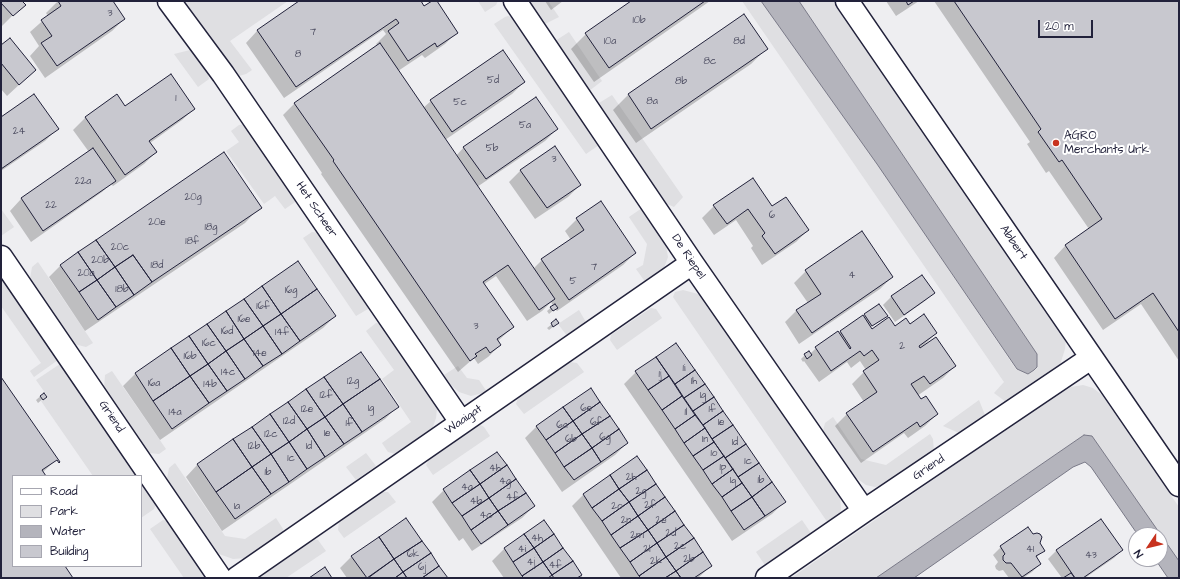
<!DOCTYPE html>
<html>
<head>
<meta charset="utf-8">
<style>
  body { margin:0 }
  #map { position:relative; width:1180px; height:579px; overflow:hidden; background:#fff; font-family:"Architects Daughter",sans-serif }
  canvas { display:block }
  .frame { position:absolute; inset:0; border:2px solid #22223b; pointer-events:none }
  .legend { position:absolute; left:12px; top:475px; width:130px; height:92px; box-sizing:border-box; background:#fff; border:1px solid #a7a7b1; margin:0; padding:5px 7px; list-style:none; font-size:12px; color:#22223b }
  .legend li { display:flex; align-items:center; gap:8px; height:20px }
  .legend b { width:20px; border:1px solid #a7a7b1 }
  .north { position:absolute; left:1128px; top:527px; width:40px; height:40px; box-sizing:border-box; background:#fff; border:1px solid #a7a7b1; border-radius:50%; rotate:235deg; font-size:11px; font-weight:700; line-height:16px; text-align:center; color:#22223b }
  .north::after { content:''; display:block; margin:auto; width:14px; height:18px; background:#c8321e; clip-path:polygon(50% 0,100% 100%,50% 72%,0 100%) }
  .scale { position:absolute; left:1038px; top:20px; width:55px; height:18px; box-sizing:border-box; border:2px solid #22223b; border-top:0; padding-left:5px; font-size:12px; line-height:14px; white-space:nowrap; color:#22223b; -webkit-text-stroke:3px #fff; paint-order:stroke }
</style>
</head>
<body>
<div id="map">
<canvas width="1180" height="579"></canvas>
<div class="frame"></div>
<ul class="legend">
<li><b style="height:5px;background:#fff"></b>Road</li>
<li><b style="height:11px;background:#dfdfe2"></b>Park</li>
<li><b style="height:11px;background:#b4b4bc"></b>Water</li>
<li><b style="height:11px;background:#c8c8cf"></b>Building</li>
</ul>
<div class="north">N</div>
<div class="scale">20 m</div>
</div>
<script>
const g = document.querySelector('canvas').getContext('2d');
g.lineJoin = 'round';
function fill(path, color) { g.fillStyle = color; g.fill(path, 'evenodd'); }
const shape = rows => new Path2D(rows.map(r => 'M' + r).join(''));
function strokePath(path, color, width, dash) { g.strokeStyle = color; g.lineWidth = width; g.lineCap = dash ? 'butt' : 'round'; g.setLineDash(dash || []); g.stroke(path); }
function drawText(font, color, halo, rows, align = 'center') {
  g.font = font + ' "Architects Daughter",sans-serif'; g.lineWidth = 4; g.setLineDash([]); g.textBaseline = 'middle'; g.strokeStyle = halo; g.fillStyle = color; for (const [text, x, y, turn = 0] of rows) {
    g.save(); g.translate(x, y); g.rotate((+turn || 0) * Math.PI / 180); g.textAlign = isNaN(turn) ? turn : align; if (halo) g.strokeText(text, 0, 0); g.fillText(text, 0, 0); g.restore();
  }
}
fill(shape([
  [1,1,1179,1,1179,578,1,578],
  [13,476,141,476,141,566,13,566],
  [1136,535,1160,535,1160,559,1136,559]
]), '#eeeef1');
fill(shape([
  [180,1,288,1,230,41,252,70,246,74,239,76],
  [478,1,498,1,496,5,485,12],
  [528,1,548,1,559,17,545,24],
  [742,1,761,1,877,164,1016,369,1028,374,1034,370,1037,354,799,1,834,1,1066,339,1065,349,1060,365,1006,402,994,393,1004,382],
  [508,16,511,17,599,145,586,154,494,24,505,17],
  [569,32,602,81,589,91,555,41],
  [190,50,207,70,209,79,198,87,174,54],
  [612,95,683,197,674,207,667,204,599,103],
  [245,124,298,200,285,209,275,196,264,204,226,151,239,142,231,131,239,125],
  [642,208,665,240,668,257,664,268,646,283,636,269,643,265,647,244,629,217],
  [1,209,14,227,1,236],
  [312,232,319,233,369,304,368,309,356,316,303,238],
  [38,262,93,343,86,347,74,344,30,279,32,267],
  [1,277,58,360,34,377,30,371,41,363,1,306],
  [683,290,698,294,710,305,840,496,841,510,838,517,828,523,673,297,675,292],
  [651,308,656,309,662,318,617,350,610,340,611,335],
  [579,310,587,324,568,337,558,324],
  [376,323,382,324,433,398,437,409,436,418,433,427,395,454,388,452,382,443,411,422,382,379,394,370,366,331],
  [570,362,577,363,584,372,524,414,516,404,518,398],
  [60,364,138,476,93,476,41,401,48,397,36,380],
  [458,366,467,378,479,380,487,392,471,396,459,392,451,385,444,375],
  [112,371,166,449,159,454,149,453,104,388,105,375],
  [1083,385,1093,388,1102,395,1179,507,1179,561,1092,436,1084,435,876,578,791,578,1050,399,1071,387],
  [979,400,985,415,959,433,943,426],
  [833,417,861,459,886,465,930,434,933,439,934,452,888,484,875,487,866,485,855,477,823,431,825,423],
  [479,424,484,427,490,436,433,475,426,465,430,458],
  [366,453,376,466,356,480,346,467],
  [175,463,225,536,245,539,276,518,283,529,282,534,246,558,233,559,219,554,167,479,169,468],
  [141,481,155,501,156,504,154,509,141,518],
  [381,492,388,492,396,502,344,538,338,530,339,521],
  [163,520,170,522,208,578,184,578,150,529],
  [802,520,813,536,767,568,756,552],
  [313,539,318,540,326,551,286,578,259,578,264,574]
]), '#dfdfe2');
const water = shape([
  [761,1,799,1,1037,354,1037,367,1034,370,1028,374,1017,369,877,164,761,1],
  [1084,435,1092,436,1179,561,1179,578,1168,578,1155,559,1160,559,1160,535,1138,535,1091,467,1085,462,1073,467,914,578,876,578,1084,435]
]);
fill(water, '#b4b4bc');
strokePath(water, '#7a7a88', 1);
fill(shape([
  [1,1,21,1,24,4,1,27],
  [58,1,112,1,124,19,112,31,45,78,30,56,39,46,30,32,48,16,46,13],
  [301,1,423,1,421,3,424,8,433,1,436,1,457,32,445,44,425,58,422,55,398,71,423,108,431,101,524,82,512,94,445,140,456,156,464,147,557,129,545,141,477,187,533,269,542,260,571,240,565,231,577,219,635,253,623,265,557,311,555,309,549,314,547,311,553,306,551,302,542,311,527,321,496,276,483,285,513,327,498,341,500,345,488,357,478,364,474,358,458,372,321,174,322,173,283,115,295,103,378,46,376,44,386,34,383,30,284,98,246,43,257,31],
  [545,1,563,1,551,10],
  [633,1,710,1,594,82,571,49,586,34],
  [886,1,919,1,896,16],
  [934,1,1179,1,1179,361,1141,304,1103,330,1054,258,1065,246,1089,229,1049,171,1046,173,1027,144,1030,142],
  [743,16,766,49,751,64,636,143,613,110,628,95],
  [1,47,35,70,7,96,1,89],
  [117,96,125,107,194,109,182,120,150,143,156,152,144,164,113,186,111,184,102,192,31,242,10,211,21,199,89,152,73,130,85,118],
  [1,118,57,129,45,141,1,171],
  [223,154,260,207,245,223,85,331,49,277,60,266],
  [521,170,580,185,568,197,535,219,509,182],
  [714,206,772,208,808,230,796,242,762,265,751,248,753,246,736,220,714,235,702,218],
  [862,233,892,277,880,289,799,344,785,322,796,311,808,303,794,283,806,271],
  [298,262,335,316,323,328,160,440,123,386,135,374],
  [921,276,933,293,925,301,895,322,883,305,891,297],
  [865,315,886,316,870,328,872,330,910,325,936,333,923,346,955,366,943,378,917,396,937,414,925,426,908,438,904,433,861,463,835,426,847,414,864,402,852,384,866,370,860,361,851,368,847,362,819,382,804,361,803,362,801,359,805,355,810,354,816,348],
  [556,321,558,323,549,330,547,328],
  [676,344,784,502,772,514,732,541,624,384,636,372],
  [361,353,397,407,385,419,222,531,186,477,197,465],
  [1,378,57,459,42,473,44,476,13,476,13,566,64,566,72,578,1,578],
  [43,394,45,397,38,403,36,400],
  [537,426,627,443,615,455,562,492,525,438],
  [444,490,534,506,522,518,472,551,463,538,459,541,432,502],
  [583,495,711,566,698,578,621,578,572,506],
  [406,519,446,578,347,578,340,568,352,556],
  [544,522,583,578,504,578,492,561,504,549],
  [1033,536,1043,550,1036,558,1040,564,1032,572,1023,578,1009,578,1003,570,999,571,996,569,995,566,998,562,993,555,1001,547],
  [1122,550,1114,558,1085,578,1062,578,1048,559,1056,551]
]), '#0003');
const building = shape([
  [1,1,22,1,26,5,13,16,1,3,1,1],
  [58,1,113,1,125,19,57,66,41,43,52,36,41,20,61,6,58,1],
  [299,1,421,1,424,6,432,1,437,1,458,33,437,47,435,43,408,61,388,31,399,23,396,19,296,87,257,30,299,1],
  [631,1,705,1,609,68,585,33,631,1],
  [906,1,914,1,908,5,906,1],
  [954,1,1179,1,1179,332,1153,293,1115,319,1065,245,1102,219,1062,160,1059,162,1038,132,1041,129,954,1],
  [744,14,768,49,651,129,628,94,744,14],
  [10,38,36,70,19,85,1,63,1,45,10,38],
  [380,43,555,299,539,310,508,265,483,282,514,327,497,339,501,345,490,353,486,347,475,354,477,356,470,361,333,161,334,160,294,103,380,43],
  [503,50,525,82,452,132,430,100,503,50],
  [171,74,195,109,149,141,157,152,125,175,85,117,117,94,125,106,171,74],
  [34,94,59,129,1,169,1,117,34,94],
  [536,97,558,129,486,179,463,147,536,97],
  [555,146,581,185,547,208,520,170,555,146],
  [93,148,116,181,43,231,21,198,93,148],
  [224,152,262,208,152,282,133,255,115,267,96,240,224,152],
  [753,178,772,206,786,197,809,230,775,254,762,236,765,233,748,209,727,224,713,205,753,178],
  [601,201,636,253,569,300,541,259,584,230,576,218,601,201],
  [862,231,893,277,812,333,796,310,821,294,805,270,862,231],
  [96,240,115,267,97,280,78,252,96,240],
  [78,252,97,280,79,292,60,265,78,252],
  [133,255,152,282,134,295,115,267,133,255],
  [298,261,317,289,281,314,262,286,298,261],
  [115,267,134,295,116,307,97,280,115,267],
  [922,275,935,293,904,315,891,296,922,275],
  [97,280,116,307,98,320,79,292,97,280],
  [262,286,281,314,263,326,244,299,262,286],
  [317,289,336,316,300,341,281,314,317,289],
  [244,299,263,326,244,339,226,311,244,299],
  [555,304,558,308,553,311,550,307,555,304],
  [879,304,888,316,872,326,864,314,879,304],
  [226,311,244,339,226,351,207,324,226,311],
  [281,314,300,341,282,354,263,326,281,314],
  [924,314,937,333,919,346,920,348,936,337,956,366,930,384,924,376,911,384,921,399,926,396,938,414,920,427,917,422,873,452,846,413,877,392,863,371,879,360,872,350,864,356,860,351,831,371,815,347,838,331,850,349,851,348,840,331,863,315,872,329,889,317,895,326,906,318,910,324,924,314],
  [556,319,559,323,553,327,551,323,556,319],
  [207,324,226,351,208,364,189,336,207,324],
  [263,326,282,354,263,366,244,339,263,326],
  [189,336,208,364,190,376,171,348,189,336],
  [244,339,263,366,245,379,226,351,244,339],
  [676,343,695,370,675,384,656,357,676,343],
  [171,348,190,376,153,401,135,373,171,348],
  [226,351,245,379,227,391,208,364,226,351],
  [809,351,812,355,807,359,804,354,809,351],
  [361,352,380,379,343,404,324,377,361,352],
  [656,357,669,376,648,390,635,371,656,357],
  [208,364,227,391,209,403,190,376,208,364],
  [695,370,705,384,684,398,675,384,695,370],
  [190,376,209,403,172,429,153,401,190,376],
  [669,376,682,396,662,410,648,390,669,376],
  [1,377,60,462,59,463,57,460,42,470,46,476,13,476,13,566,65,566,73,578,1,578,1,377],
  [324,377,343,404,325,417,306,389,324,377],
  [380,379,399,407,362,432,343,404,380,379],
  [705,384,714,397,693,411,684,398,705,384],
  [591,388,600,402,573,421,563,407,591,388],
  [306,389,325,417,307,429,288,402,306,389],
  [44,393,47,397,43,400,40,396,44,393],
  [682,396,695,415,675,429,662,410,682,396],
  [714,397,723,411,703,425,693,411,714,397],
  [288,402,307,429,289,442,270,414,288,402],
  [600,402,610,416,582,434,573,421,600,402],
  [343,404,362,432,344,444,325,417,343,404],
  [563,407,573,421,546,440,536,426,563,407],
  [723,411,733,425,712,439,703,425,723,411],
  [270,414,289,442,271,454,252,427,270,414],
  [695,415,705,428,684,443,675,429,695,415],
  [610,416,619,429,592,448,582,434,610,416],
  [325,417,344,444,325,457,307,429,325,417],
  [573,421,582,434,555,453,546,440,573,421],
  [733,425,746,444,725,458,712,439,733,425],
  [252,427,271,454,252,467,233,439,252,427],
  [705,428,714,442,693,456,684,443,705,428],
  [307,429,325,457,307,469,289,442,307,429],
  [619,429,628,443,601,462,592,448,619,429],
  [582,434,592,448,564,467,555,453,582,434],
  [233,439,252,467,216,492,197,464,233,439],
  [289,442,307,469,289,482,271,454,289,442],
  [714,442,724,456,703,470,693,456,714,442],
  [746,444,759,463,738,477,725,458,746,444],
  [592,448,601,462,574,480,564,467,592,448],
  [497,452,507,465,480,484,470,470,497,452],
  [271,454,289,482,271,494,252,467,271,454],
  [637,456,647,470,619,489,610,475,637,456],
  [724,456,733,469,712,484,703,470,724,456],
  [759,463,772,482,752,497,738,477,759,463],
  [507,465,516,479,489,498,480,484,507,465],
  [252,467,271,494,235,519,216,492,252,467],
  [733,469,742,483,722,497,712,484,733,469],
  [470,470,480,484,452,503,443,489,470,470],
  [647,470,656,484,629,502,619,489,647,470],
  [610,475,619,489,592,508,583,494,610,475],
  [516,479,526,493,498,511,489,498,516,479],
  [772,482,786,502,765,516,752,497,772,482],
  [742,483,752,497,731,511,722,497,742,483],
  [480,484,489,498,462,516,452,503,480,484],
  [656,484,665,497,638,516,629,502,656,484],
  [619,489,629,502,602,521,592,508,619,489],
  [526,493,535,506,508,525,498,511,526,493],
  [665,497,675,511,648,530,638,516,665,497],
  [752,497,765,516,744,530,731,511,752,497],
  [489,498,498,511,471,530,462,516,489,498],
  [629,502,638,516,611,535,602,521,629,502],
  [498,511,508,525,481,544,471,530,498,511],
  [675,511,684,525,657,543,648,530,675,511],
  [638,516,648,530,620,548,611,535,638,516],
  [406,518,422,541,394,559,379,537,406,518],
  [1101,519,1123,550,1083,578,1075,578,1056,550,1101,519],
  [544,520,554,534,534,548,524,534,544,520],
  [684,525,694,538,666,557,657,543,684,525],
  [1028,527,1033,534,1037,533,1040,534,1042,537,1040,543,1045,551,1036,556,1041,564,1022,577,1011,563,1006,563,1003,560,1003,556,1005,554,1000,546,1028,527],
  [648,530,657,543,630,562,620,548,648,530],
  [524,534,534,548,513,562,504,548,524,534],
  [554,534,563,548,543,562,534,548,554,534],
  [379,537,394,559,367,578,351,556,379,537],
  [694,538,703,552,676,571,666,557,694,538],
  [422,541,431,553,403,572,394,559,422,541],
  [657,543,666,557,639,576,630,562,657,543],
  [534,548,543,562,522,576,513,562,534,548],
  [563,548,573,561,552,575,543,562,563,548],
  [703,552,712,566,694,578,681,578,676,571,703,552],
  [431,553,439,566,422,578,407,578,403,572,431,553],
  [666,557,676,571,665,578,641,578,639,576,666,557],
  [394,559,403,572,395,578,368,578,394,559],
  [573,561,582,575,577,578,554,578,552,575,573,561],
  [543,562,552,575,548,578,524,578,522,576,543,562],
  [439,566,448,578,422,578,439,566],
  [325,567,332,578,309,578,325,567],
  [676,571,681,578,665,578,676,571],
  [403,572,407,578,395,578,403,572],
  [1071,573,1075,578,1063,578,1071,573]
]);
fill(building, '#c8c8cf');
strokePath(building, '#22223b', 1);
const minor = shape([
  [169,1,223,74,461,422],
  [515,1,692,263,864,511],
  [847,1,1179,485],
  [1,257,220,578],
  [237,578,692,263],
  [767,578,864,511,1091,358]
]);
strokePath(minor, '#22223b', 25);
strokePath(minor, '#fff', 22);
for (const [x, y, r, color] of [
  [1056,143,4,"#c8321e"]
]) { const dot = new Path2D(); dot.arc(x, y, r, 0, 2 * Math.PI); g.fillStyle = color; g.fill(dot); strokePath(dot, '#fff', 1.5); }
drawText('10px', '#4c4c60', null, [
  ["3",110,14],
  ["10b",639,21],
  ["7",313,33],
  ["10a",610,42],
  ["8d",739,42],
  ["8",298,55],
  ["8c",710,62],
  ["5d",493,81],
  ["8b",681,82],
  ["1",176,99],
  ["8a",652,102],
  ["5c",460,103],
  ["5a",525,126],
  ["24",19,132],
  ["5b",492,149],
  ["3",554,160],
  ["22a",83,182],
  ["20g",193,198],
  ["22",51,206],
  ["6",772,216],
  ["20e",157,223],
  ["18g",211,228],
  ["18f",192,242],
  ["20c",120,248],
  ["20b",100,261],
  ["18d",157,266],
  ["7",594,268],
  ["20a",86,274],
  ["4",852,276],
  ["5",573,282],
  ["18b",122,290],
  ["16g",291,291],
  ["16f",263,307],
  ["16e",244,320],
  ["3",476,327],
  ["16d",227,332],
  ["14f",282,333],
  ["16c",209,344],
  ["2",902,347],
  ["14e",260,354],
  ["16b",190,357],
  ["1i",684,369],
  ["14c",228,373],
  ["1j",660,375],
  ["12g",353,382],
  ["1h",694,382],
  ["16a",154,384],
  ["14b",210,385],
  ["12f",326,396],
  ["1g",703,396],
  ["1g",371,409],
  ["6e",586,409],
  ["12e",307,410],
  ["1f",712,410],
  ["14a",175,413],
  ["1l",686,413],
  ["12d",289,422],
  ["6f",596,423],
  ["1e",721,423],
  ["1f",349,424],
  ["6a",562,426],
  ["1e",327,434],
  ["12c",271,435],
  ["6g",605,438],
  ["6b",571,440],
  ["1n",705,440],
  ["1d",735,443],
  ["12b",254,447],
  ["1d",309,447],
  ["1o",714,454],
  ["1c",291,459],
  ["1c",748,462],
  ["1p",723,468],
  ["4h",495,469],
  ["1b",268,473],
  ["2h",631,478],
  ["1q",733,481],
  ["1b",761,481],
  ["4g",505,482],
  ["4a",467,488],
  ["2g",641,492],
  ["4f",512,498],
  ["4b",476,502],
  ["2f",650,506],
  ["1a",237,507],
  ["2o",617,507],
  ["4c",486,516],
  ["2n",626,521],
  ["2e",661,521],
  ["2d",671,534],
  ["2m",637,536],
  ["4h",537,539],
  ["2c",680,547],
  ["4i",522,550],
  ["2l",647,550],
  ["41",1030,550],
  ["6k",413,555],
  ["43",1091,556],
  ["2b",689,560],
  ["2k",656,562],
  ["4j",531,563],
  ["4f",555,566],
  ["6j",422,568]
]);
drawText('12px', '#22223b', '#fff', [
  ["AGRO",1064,136],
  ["Merchants Urk",1064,150]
], 'left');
drawText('12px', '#22223b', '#fff', [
  ["Het Scheer",316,210,56],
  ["Abbert",1013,243,56],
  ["De Riepel",688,257,56],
  ["Griend",111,417,56],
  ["Waaigat",464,420,-35],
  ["Griend",929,468,-34]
]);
</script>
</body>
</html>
